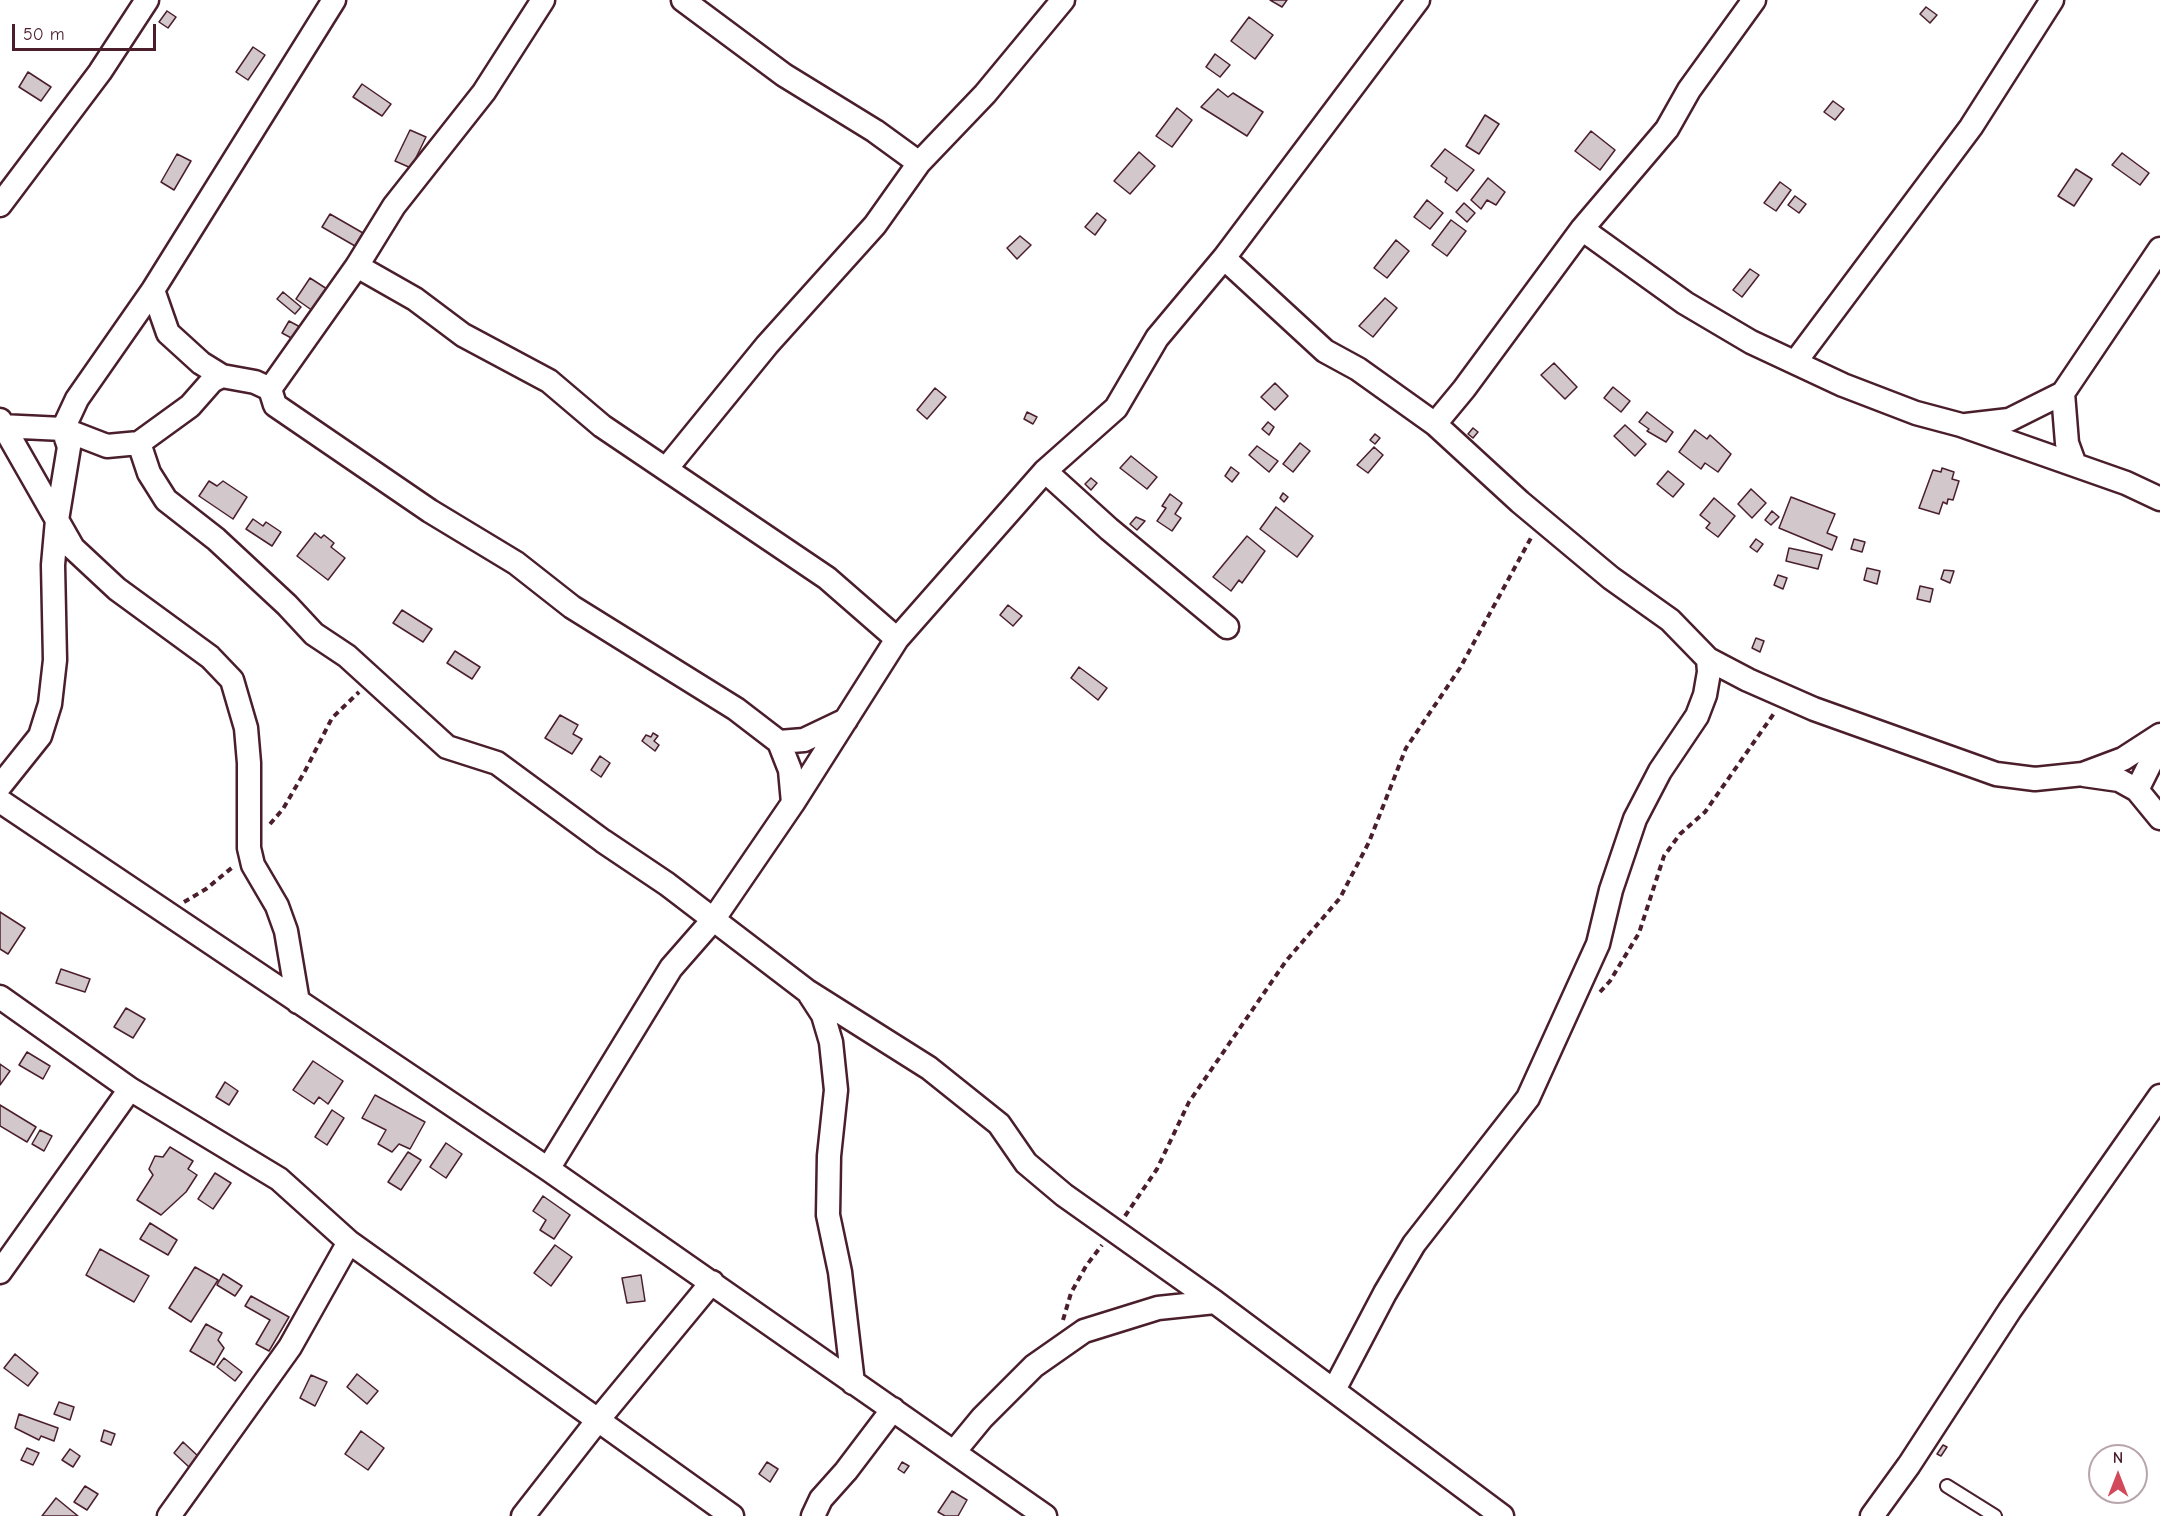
<!DOCTYPE html>
<html>
<head>
<meta charset="utf-8">
<style>
  body { margin:0 }
  #map { position:relative; width:2160px; height:1516px; overflow:hidden; background:#fff; font-family:"Comic Neue",sans-serif }
  canvas { display:block }
  .north { position:absolute; left:2088px; top:1444px; width:60px; height:60px; box-sizing:border-box; background:#fff; border:2px solid #b7a5aa; border-radius:50%; rotate:0deg; font-size:16px; font-weight:700; line-height:24px; text-align:center; color:#4a1f2b }
  .north::after { content:''; display:block; margin:auto; width:21px; height:27px; background:#d1495b; clip-path:polygon(50% 0,100% 100%,50% 72%,0 100%) }
  .scale { position:absolute; left:12px; top:24px; width:144px; height:27px; box-sizing:border-box; border:3px solid #4a1f2b; border-top:0; padding-left:8px; font-size:18px; line-height:21px; white-space:nowrap; color:#4a1f2b; -webkit-text-stroke:4px #fff; paint-order:stroke }
</style>
</head>
<body>
<div id="map">
<canvas width="2160" height="1516"></canvas>
<div class="north">N</div>
<div class="scale">50 m</div>
</div>
<script>
const g = document.querySelector('canvas').getContext('2d');
g.lineJoin = 'round';
function fill(path, color) { g.fillStyle = color; g.fill(path, 'evenodd'); }
const shape = rows => new Path2D(rows.map(r => 'M' + r).join(''));
function strokePath(path, color, width, dash) { g.strokeStyle = color; g.lineWidth = width; g.lineCap = dash ? 'butt' : 'round'; g.setLineDash(dash || []); g.stroke(path); }
const building = shape([
  [1270,0,1287,0,1282,7,1270,0],
  [1926,7,1937,15,1930,23,1920,14,1926,7],
  [167,11,176,17,168,28,159,22,167,11],
  [1249,17,1273,35,1255,59,1231,41,1249,17],
  [253,47,265,55,248,80,236,72,253,47],
  [1215,54,1230,65,1220,77,1206,67,1215,54],
  [28,72,51,87,41,101,19,87,28,72],
  [362,84,391,104,382,116,353,97,362,84],
  [1218,89,1228,97,1233,93,1263,112,1247,136,1201,107,1218,89],
  [1833,101,1844,109,1835,120,1824,112,1833,101],
  [1177,108,1192,120,1172,147,1156,136,1177,108],
  [1485,115,1499,124,1479,154,1466,146,1485,115],
  [410,130,426,137,411,168,395,161,410,130],
  [1591,131,1615,150,1600,170,1575,151,1591,131],
  [1445,149,1474,170,1457,191,1445,182,1447,178,1431,166,1445,149],
  [1139,152,1155,166,1130,194,1114,181,1139,152],
  [2122,153,2149,173,2140,185,2112,165,2122,153],
  [177,154,191,161,174,190,161,182,177,154],
  [2076,169,2092,179,2074,206,2058,196,2076,169],
  [1488,178,1505,192,1496,205,1487,200,1481,209,1471,200,1488,178],
  [1780,182,1791,190,1776,211,1764,203,1780,182],
  [1795,196,1806,204,1799,213,1788,205,1795,196],
  [1427,200,1443,213,1430,229,1414,217,1427,200],
  [1464,203,1475,213,1467,222,1456,212,1464,203],
  [1097,213,1106,220,1095,235,1085,227,1097,213],
  [330,214,363,233,355,246,322,227,330,214],
  [1451,220,1466,231,1447,256,1432,245,1451,220],
  [1020,236,1031,245,1017,259,1007,248,1020,236],
  [1396,240,1409,251,1387,278,1374,268,1396,240],
  [1750,269,1759,275,1742,297,1733,290,1750,269],
  [310,278,327,289,313,311,296,299,310,278],
  [283,292,301,307,295,314,277,299,283,292],
  [1385,298,1397,308,1373,337,1359,326,1385,298],
  [289,321,302,328,295,340,282,333,289,321],
  [1554,363,1577,387,1565,399,1541,375,1554,363],
  [1275,383,1288,396,1275,410,1261,397,1275,383],
  [1613,387,1630,401,1621,412,1604,398,1613,387],
  [935,388,946,397,927,419,917,410,935,388],
  [1027,412,1037,417,1033,424,1024,419,1027,412],
  [1647,412,1673,432,1666,442,1647,431,1649,429,1639,422,1647,412],
  [1268,422,1274,427,1269,435,1262,429,1268,422],
  [1625,425,1646,444,1635,456,1614,436,1625,425],
  [1473,428,1478,432,1473,438,1468,434,1473,428],
  [1695,430,1707,439,1710,435,1731,454,1718,472,1705,463,1701,469,1679,452,1695,430],
  [1375,434,1380,438,1375,444,1370,440,1375,434],
  [1300,443,1310,451,1293,472,1283,464,1300,443],
  [1257,446,1278,461,1269,472,1249,455,1257,446],
  [1374,447,1383,455,1368,473,1357,465,1374,447],
  [1131,456,1157,477,1147,489,1120,468,1131,456],
  [1231,467,1239,473,1232,482,1225,476,1231,467],
  [1942,468,1954,472,1952,479,1959,481,1953,500,1948,499,1947,504,1943,502,1939,514,1919,508,1933,470,1941,472,1942,468],
  [1668,471,1684,484,1673,497,1657,484,1668,471],
  [1091,478,1097,483,1091,490,1085,484,1091,478],
  [209,481,217,486,223,481,247,497,233,519,199,496,209,481],
  [1751,489,1766,503,1752,518,1738,504,1751,489],
  [1283,493,1288,497,1284,502,1280,498,1283,493],
  [1170,494,1182,503,1175,514,1181,518,1172,531,1157,521,1166,508,1162,506,1170,494],
  [1791,497,1835,514,1827,533,1837,537,1832,550,1779,528,1791,497],
  [1714,498,1735,516,1718,537,1706,528,1710,523,1700,515,1714,498],
  [1276,507,1313,536,1297,557,1260,529,1276,507],
  [1772,511,1779,517,1771,525,1765,520,1772,511],
  [1136,517,1145,521,1137,530,1130,524,1136,517],
  [253,519,263,526,266,522,281,532,272,546,246,529,253,519],
  [315,533,321,538,324,535,334,543,331,547,345,558,328,580,297,556,315,533],
  [1247,536,1265,551,1242,583,1239,580,1231,591,1213,577,1247,536],
  [1756,539,1763,544,1757,552,1750,547,1756,539],
  [1854,539,1865,542,1862,552,1851,549,1854,539],
  [1789,548,1822,555,1818,569,1786,561,1789,548],
  [1867,568,1880,571,1877,584,1864,580,1867,568],
  [1944,570,1954,571,1950,583,1941,579,1944,570],
  [1778,575,1787,578,1783,589,1774,585,1778,575],
  [1920,586,1933,589,1930,602,1917,599,1920,586],
  [1008,605,1022,616,1013,626,1000,615,1008,605],
  [402,610,432,629,423,642,393,623,402,610],
  [1756,638,1764,641,1760,652,1752,648,1756,638],
  [455,651,480,667,472,679,447,663,455,651],
  [1079,667,1107,688,1098,700,1071,678,1079,667],
  [560,715,578,725,573,734,582,739,572,754,545,738,560,715],
  [653,733,658,736,654,741,659,745,655,751,642,741,646,735,651,737,653,733],
  [600,756,610,763,601,777,591,770,600,756],
  [0,912,25,928,8,954,0,949,0,912],
  [61,969,90,979,85,992,56,983,61,969],
  [126,1008,145,1019,133,1038,114,1027,126,1008],
  [27,1052,50,1066,43,1079,19,1065,27,1052],
  [313,1061,343,1081,328,1104,319,1097,314,1104,293,1090,313,1061],
  [0,1064,10,1071,0,1085,0,1064],
  [225,1082,238,1091,229,1105,216,1097,225,1082],
  [375,1095,425,1122,410,1149,399,1144,392,1152,378,1144,386,1130,362,1118,375,1095],
  [0,1105,36,1127,27,1142,0,1126,0,1105],
  [332,1110,344,1118,327,1145,315,1137,332,1110],
  [40,1130,52,1136,44,1151,32,1144,40,1130],
  [446,1143,462,1154,446,1178,430,1167,446,1143],
  [170,1147,193,1161,188,1169,197,1175,186,1192,161,1215,137,1200,153,1175,149,1169,155,1156,163,1157,170,1147],
  [408,1152,421,1160,401,1190,388,1182,408,1152],
  [215,1173,231,1183,213,1209,198,1199,215,1173],
  [543,1196,570,1215,554,1239,540,1230,546,1220,533,1211,543,1196],
  [150,1223,177,1240,168,1255,140,1239,150,1223],
  [555,1245,572,1257,551,1286,534,1273,555,1245],
  [100,1249,149,1276,134,1302,86,1275,100,1249],
  [195,1267,218,1280,191,1322,169,1308,195,1267],
  [223,1274,242,1286,235,1296,217,1285,223,1274],
  [641,1275,645,1301,627,1303,622,1278,641,1275],
  [251,1296,289,1317,269,1351,256,1344,270,1320,245,1306,251,1296],
  [206,1324,222,1333,218,1340,224,1348,214,1365,190,1351,206,1324],
  [15,1354,38,1373,28,1386,4,1368,15,1354],
  [224,1358,242,1372,235,1381,217,1367,224,1358],
  [357,1374,378,1391,367,1404,347,1387,357,1374],
  [311,1375,327,1382,315,1406,300,1398,311,1375],
  [59,1402,74,1407,70,1420,54,1414,59,1402],
  [19,1414,58,1428,54,1441,41,1436,39,1440,15,1428,19,1414],
  [104,1430,115,1434,111,1445,101,1441,104,1430],
  [361,1431,384,1448,368,1470,345,1454,361,1431],
  [183,1442,199,1457,189,1467,174,1453,183,1442],
  [1943,1445,1947,1447,1941,1456,1937,1454,1943,1445],
  [27,1448,39,1453,33,1465,21,1460,27,1448],
  [70,1449,80,1456,73,1467,62,1460,70,1449],
  [767,1462,778,1469,770,1482,759,1474,767,1462],
  [902,1462,909,1466,904,1473,898,1469,902,1462],
  [85,1486,98,1494,87,1510,74,1502,85,1486],
  [952,1491,967,1500,958,1516,945,1516,938,1512,952,1491],
  [56,1498,78,1516,42,1516,56,1498]
]);
fill(building, '#d2c7cb');
strokePath(building, '#4a1f2b', 1.5);
const lane = shape([
  [1947,1486,1995,1516]
]);
const street = shape([
  [543,0,484,92,394,206,357,266,270,389,275,405,430,511,516,563,572,607,736,709,779,742,790,770,793,803],
  [683,0,784,75,875,131,919,163],
  [0,205,100,72,147,0],
  [1582,229,1685,303,1751,342,1843,385,1916,413,1961,425,2126,483,2160,499],
  [1224,258,1325,351,1358,369,1435,424,1520,502,1611,578,1670,620,1708,659,1748,680,1814,709,1996,774,2035,779,2083,774,2123,759,2160,735],
  [357,266,415,299,463,335,549,381,602,426,827,578,897,639],
  [153,290,168,333,201,363,222,376],
  [1796,361,1971,127,2052,0],
  [2063,393,2067,443,2075,465],
  [0,420,73,548,117,589,210,657,232,680,246,728,249,763,249,848,253,865,277,906,286,931,298,1002],
  [1435,424,1464,389,1582,229,1667,129,1689,90,1754,0],
  [1966,425,2009,420,2063,393,2160,249],
  [0,426,63,429,107,446,139,443,190,406,212,381,222,376,255,382,270,389],
  [139,443,149,473,166,500,216,539,287,605,314,634,347,656,447,747,497,763,603,841,667,884,807,991,929,1068,999,1124,1026,1163,1064,1195,1215,1302,1502,1516],
  [666,469,767,345,875,225,919,163,985,94,1063,0],
  [1045,471,1109,529,1227,627],
  [779,742,804,740,846,720],
  [2084,775,2119,780,2137,790,2160,818],
  [0,786,40,736,50,704,55,660,53,565,57,520,69,447,63,429,77,399,153,290,334,0],
  [2137,790,2160,744],
  [0,801,548,1169,1045,1516],
  [810,995,823,1015,831,1042,836,1090,829,1156,828,1215,840,1272,853,1383],
  [0,997,130,1089,279,1179,349,1242,732,1516],
  [548,1169,671,968,713,920,793,803,897,639,1045,471,1116,408,1157,338,1224,258,1418,0],
  [0,1272,130,1089],
  [1334,1390,1385,1293,1414,1244,1528,1098,1598,944,1611,890,1635,819,1660,771,1697,716,1705,695,1709,672,1708,659],
  [954,1452,982,1418,1034,1366,1084,1331,1158,1308,1215,1302],
  [169,1516,290,1347,349,1242],
  [523,1516,598,1420,712,1282],
  [813,1516,821,1499,846,1471,893,1409],
  [1872,1516,1909,1465,2010,1310,2160,1096]
]);
strokePath(lane, '#4a1f2b', 16);
strokePath(street, '#4a1f2b', 27);
strokePath(shape([
  [270,824,283,809,305,771,332,718,359,692],
  [184,902,206,889,234,866],
  [1600,992,1610,981,1639,933,1664,856,1680,834,1705,812,1775,712],
  [1125,1216,1157,1169,1189,1102,1286,961,1340,898,1369,842,1406,748,1460,668,1532,536],
  [1063,1320,1071,1293,1086,1266,1102,1245]
]), '#4a1f2b', 4, [6, 4.5]);
strokePath(lane, '#fff', 12);
strokePath(street, '#fff', 22);
</script>
</body>
</html>
